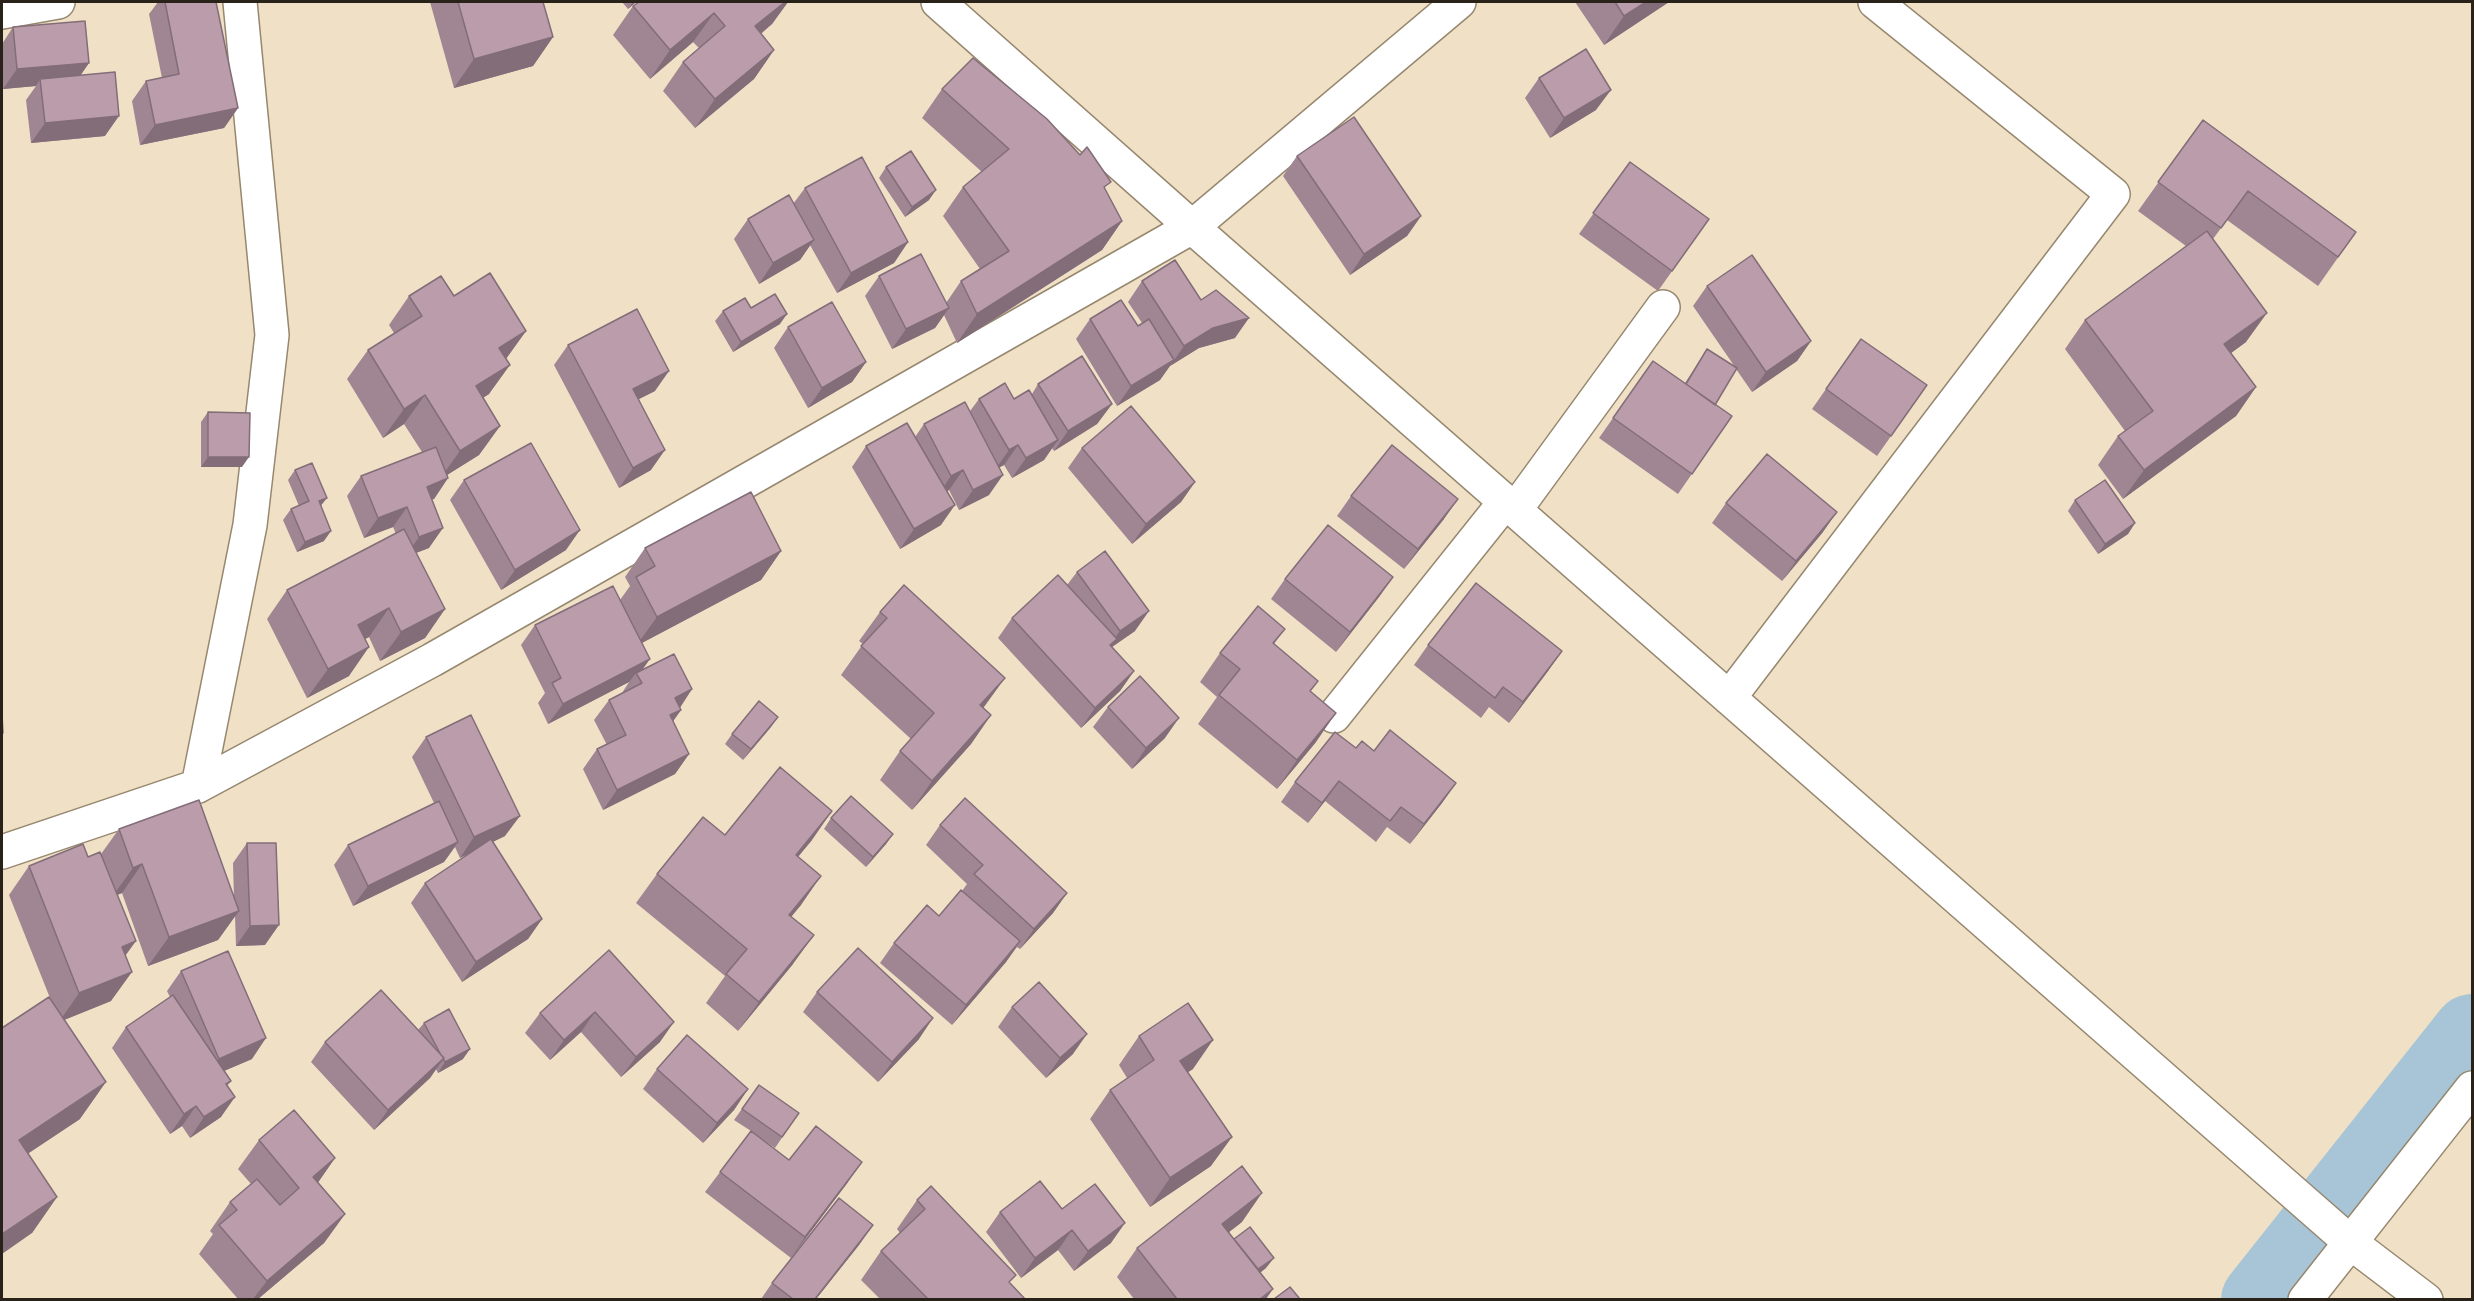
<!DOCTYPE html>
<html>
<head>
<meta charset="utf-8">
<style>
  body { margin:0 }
  #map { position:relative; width:2474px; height:1301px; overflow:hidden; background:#f0e1c6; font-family:Inter,sans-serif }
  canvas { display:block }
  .frame { position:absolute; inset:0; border:3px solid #282218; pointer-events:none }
</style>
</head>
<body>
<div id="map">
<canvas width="2474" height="1301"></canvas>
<div class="frame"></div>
</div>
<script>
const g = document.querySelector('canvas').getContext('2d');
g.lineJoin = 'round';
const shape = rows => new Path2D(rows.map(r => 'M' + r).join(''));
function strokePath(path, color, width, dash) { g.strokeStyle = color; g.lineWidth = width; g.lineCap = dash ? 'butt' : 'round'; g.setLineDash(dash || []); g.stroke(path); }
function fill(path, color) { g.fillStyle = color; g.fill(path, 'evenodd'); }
strokePath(shape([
  [2261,1300,2472,1034]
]), '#a7c5d7', 80);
const minor = shape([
  [938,2,1192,227,2351,1243,2426,1300],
  [2,12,58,2],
  [1515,510,1663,307],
  [1729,698,2113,194,1875,2],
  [1334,716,1505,502],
  [198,786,250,525,272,335,240,2],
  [2,852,198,786,432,660,1192,227,1459,2],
  [2305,1300,2472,1088]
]);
strokePath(minor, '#96876f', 36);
strokePath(minor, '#fff', 33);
fill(shape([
  [158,2,216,2,238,108,224,128,140,145,132,101,146,81,162,78,149,14],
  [430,2,543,2,553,37,533,66,454,88],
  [622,2,636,2,628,9],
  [639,2,788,2,772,24,761,34,774,50,754,79,695,128,663,91,683,62,699,48,693,42,650,79,613,35,633,6],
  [1575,2,1669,2,1604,45],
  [13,27,89,63,80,76,105,136,31,143,26,100,36,86,3,89,2,76,2,44],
  [1539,78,1596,110,1550,138,1525,98],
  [942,89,1105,190,1122,221,1102,250,957,343,944,315,935,328,892,349,865,296,879,276,946,303,961,281,980,269,943,216,963,187,982,172,922,118],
  [2203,120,2356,232,2318,286,2227,220,2213,239,2246,342,2231,353,2256,387,2236,416,2123,499,2098,465,2118,436,2125,431,2065,349,2085,320,2186,246,2138,211],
  [1297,156,1421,216,1407,236,1350,275,1283,176],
  [1630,162,1709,219,1658,291,1579,234],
  [886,167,929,200,905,217,879,178],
  [805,188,908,242,894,263,837,293,810,245,800,260,759,284,734,239,748,219,793,204],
  [1142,281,1201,300,1235,338,1199,348,1170,366,1160,380,1117,406,1076,339,1090,319,1138,326,1142,323,1128,302],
  [1707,286,1811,341,1797,361,1752,392,1736,369,1715,404,1732,416,1678,494,1599,438,1653,361,1685,383,1707,349,1735,367,1693,306],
  [409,296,454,296,526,331,506,359,489,394,483,398,500,426,479,455,447,475,448,478,434,499,432,499,429,548,416,553,445,609,425,638,380,661,369,637,365,639,349,676,307,698,267,619,287,590,396,534,393,527,364,538,347,496,361,476,422,452,404,424,383,438,347,379,368,350,394,333,389,325],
  [751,308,780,324,733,352,715,321,723,311],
  [788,327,866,362,852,382,808,408,774,348],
  [1861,339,1927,385,1877,456,1812,409],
  [568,345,655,391,639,399,651,470,619,488,554,365],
  [1038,384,1112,404,1097,424,1054,451,1052,448,1044,460,1012,478,1004,465,999,467,989,495,959,510,949,490,947,491,941,525,900,549,852,467,866,446,915,437,924,424,970,411,979,399,1014,399,1032,394],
  [208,412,242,467,201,467,201,422],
  [1082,448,1195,482,1181,502,1132,544,1068,468],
  [295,470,321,506,324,541,297,552,283,520,291,509,299,506,288,480],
  [464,480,566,550,501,590,450,500],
  [1351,496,1444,519,1404,569,1337,516],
  [2075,500,2135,523,2128,534,2098,554,2068,511],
  [1726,503,1823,532,1782,581,1712,523],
  [645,548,781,551,761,580,642,643,643,670,692,689,680,708,681,710,673,721,689,754,675,774,603,810,583,769,597,749,607,745,594,720,609,700,622,693,629,682,548,724,538,703,545,693,521,645,535,625,620,600,630,586,625,577],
  [1077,572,1135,631,1112,647,1134,671,1120,691,1081,728,998,638,1012,618,1067,585],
  [1393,577,1379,597,1336,652,1271,599,1285,579],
  [880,612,991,715,971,744,912,810,880,780,900,751,911,739,841,675,863,644,859,641],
  [1285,629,1274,644,1311,691,1316,742,1277,789,1198,724,1217,697,1200,682,1220,653],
  [1428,645,1562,651,1548,671,1509,723,1489,707,1481,718,1414,665],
  [1108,707,1165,738,1132,769,1093,727],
  [771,727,743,760,725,744,732,734],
  [426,737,505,836,492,842,542,919,528,939,462,982,411,903,425,883,471,852,460,858,455,847,444,862,353,906,334,865,348,845,434,803,412,757],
  [1356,748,1374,751,1456,783,1442,803,1410,844,1387,827,1376,842,1325,801,1308,823,1281,802,1295,782],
  [831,818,893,834,886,844,866,867,824,829],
  [940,825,1067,893,1053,913,1020,949,1017,947,1006,962,952,1025,880,963,894,943,939,916,962,891,967,884,926,845],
  [119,829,234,899,233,863,247,843,265,945,236,946,235,916,218,940,148,966,122,893,117,895,125,956,111,1001,64,1020,80,1119,28,1153,57,1197,32,1233,2,1028,50,998,9,895,29,866,101,854],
  [725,835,812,840,798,857,801,905,791,916,793,964,738,1031,706,1003,725,976,636,903,657,874],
  [609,950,660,1042,621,1077,581,1032,550,1060,525,1033,540,1013],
  [181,971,252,1059,224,1071,231,1081,227,1086,221,1117,190,1138,182,1126,170,1134,112,1048,126,1027,170,997,167,991],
  [817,992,919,1039,878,1082,803,1012],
  [1012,1007,1073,1054,1046,1078,998,1027],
  [424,1023,463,1059,438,1073,436,1069,430,1078,374,1130,311,1062,325,1042,418,1030],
  [1139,1036,1193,1069,1188,1072,1211,1166,1150,1207,1090,1119,1110,1090,1127,1078,1119,1065],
  [657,1069,748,1089,734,1110,703,1143,643,1089],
  [759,1085,799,1113,775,1148,757,1136,789,1160,848,1182,791,1258,705,1192,751,1131,734,1120],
  [259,1140,335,1158,318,1182,345,1214,324,1243,258,1299,238,1299,199,1254,213,1234,210,1231,230,1202,251,1184,238,1169],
  [917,1200,1010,1283,1025,1299,880,1299,861,1280,881,1251,900,1233,897,1229],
  [1062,1209,1111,1243,1074,1271,1058,1250,1021,1278,986,1232,1000,1212],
  [1242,1222,1229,1232,1234,1239,1266,1268,1260,1273,1266,1299,1134,1299,1117,1277,1137,1248],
  [873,1225,859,1245,816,1299,761,1299,772,1283]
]), '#a08693');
fill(shape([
  [633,2,636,2,628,9],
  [785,2,788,2,772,24,734,55,755,26],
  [1646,2,1669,2,1604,45,1624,16],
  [714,13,693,42,650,79,670,50],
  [553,37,533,66,454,88,474,59],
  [774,50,754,79,695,128,715,99],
  [89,63,75,83,40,79,36,86,3,89,17,69],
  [1611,90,1596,110,1550,138,1564,118],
  [238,108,224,128,140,145,155,125],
  [119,116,105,136,31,143,45,123],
  [936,190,929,200,905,217,912,207],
  [1421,216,1407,236,1350,275,1364,254],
  [1122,221,1102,250,957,343,977,314],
  [814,240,800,260,759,284,773,263],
  [908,242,894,263,837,293,851,273],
  [949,308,935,328,892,349,906,329],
  [2267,313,2246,342,2204,373,2224,344],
  [787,314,780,324,733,352,741,342],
  [1249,318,1235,338,1199,348,1170,366,1184,346,1213,328],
  [526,331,505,360,499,348],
  [1811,341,1797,361,1752,392,1766,372],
  [1174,360,1160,380,1117,406,1131,386],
  [866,362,852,382,808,408,822,388],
  [510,365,489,394,455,415,476,386],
  [669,371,655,391,619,409,633,389],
  [2256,387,2236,416,2123,499,2144,470],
  [425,395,404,424,383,438,404,409],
  [1112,404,1097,424,1054,451,1068,431],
  [500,426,479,455,439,480,460,451],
  [1058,440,1044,460,1012,478,1026,458],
  [1018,445,1004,465,995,470,1009,450],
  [665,450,651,470,619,488,633,468],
  [208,457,249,457,242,467,201,467],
  [963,470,949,490,937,496,951,476],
  [1003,475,989,495,959,510,973,490],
  [448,478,434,499,413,507,427,487],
  [1195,482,1181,502,1132,544,1146,524],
  [327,498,319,508,319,501],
  [1458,499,1444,519,1404,569,1418,549],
  [955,505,941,525,900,549,914,529],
  [407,507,393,527,364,538,378,518],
  [1837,512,1823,532,1782,581,1796,561],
  [2135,523,2128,534,2098,554,2105,544],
  [443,528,429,548,405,557,419,537],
  [580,530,566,550,501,590,515,570],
  [331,531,324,541,297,552,305,542],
  [781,551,761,580,636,646,657,617],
  [1393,577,1379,597,1336,652,1350,632],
  [389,608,369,637,338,654,358,625],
  [445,609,425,638,380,661,401,632],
  [1149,611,1135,631,1109,649,1110,645,1120,631],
  [369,647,349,676,307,698,328,669],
  [1562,651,1548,671,1509,723,1523,702],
  [650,659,638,676,636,673,629,682,548,724,563,704],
  [1134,671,1120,691,1081,728,1095,708],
  [1005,678,984,707,960,734,980,705],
  [692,689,678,710,675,698],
  [681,710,667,730,670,715],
  [1336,713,1316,742,1277,789,1297,760],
  [991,715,971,744,912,810,932,781],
  [778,717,771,727,743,760,751,749],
  [1179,718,1165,738,1132,769,1146,748],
  [689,754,675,774,603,810,617,790],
  [1339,781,1325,801,1308,823,1322,803],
  [1456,783,1442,803,1410,844,1424,824],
  [832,811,812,840,775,884,796,855],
  [520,816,505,836,460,858,474,837],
  [893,834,886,844,866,867,873,857],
  [458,842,444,862,353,906,368,886],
  [142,864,122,893,112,897,133,868],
  [821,876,801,905,769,944,789,915],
  [1067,893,1053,913,1020,949,1034,929],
  [239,911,218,940,148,966,169,937],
  [542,919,528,939,462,982,476,962],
  [279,925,265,945,236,946,250,926],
  [814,935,793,964,738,1031,759,1002],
  [136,941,115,970,122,947],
  [1020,941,1006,962,952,1025,966,1005],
  [132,972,111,1001,59,1022,79,993],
  [595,1012,581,1032,550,1060,564,1040],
  [933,1018,919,1039,878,1082,892,1062],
  [674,1022,660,1042,621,1077,636,1057],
  [1087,1034,1073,1054,1046,1078,1060,1058],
  [266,1038,252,1059,205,1079,219,1059],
  [1213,1040,1193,1069,1160,1090,1180,1061],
  [470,1049,463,1059,438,1073,445,1062],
  [444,1058,430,1078,374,1130,388,1110],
  [106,1082,80,1119,2,1171,19,1140],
  [748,1089,734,1110,703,1143,717,1123],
  [235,1097,221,1117,190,1138,204,1117],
  [196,1106,182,1126,170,1134,184,1114],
  [1232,1137,1211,1166,1150,1207,1170,1178],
  [335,1158,315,1187,313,1177],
  [862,1162,848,1182,791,1258,805,1237],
  [1262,1193,1242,1222,1202,1253,1222,1224],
  [57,1197,32,1233,2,1254,2,1234],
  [345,1214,324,1243,258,1299,253,1299,267,1281],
  [1125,1223,1111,1243,1074,1271,1088,1251],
  [873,1225,859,1245,816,1299,815,1299],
  [1072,1230,1058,1250,1021,1278,1035,1258],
  [1274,1258,1266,1268,1242,1286,1249,1276],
  [1273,1289,1266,1299,1260,1299]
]), '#826d78');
const building = shape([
  [165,2,216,2,238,108,155,125,146,81,179,74,165,2],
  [458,2,543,2,553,37,474,59,458,2],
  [639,2,785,2,755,26,774,50,715,99,683,62,725,26,714,13,670,50,633,6,639,2],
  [1615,2,1646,2,1624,16,1615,2],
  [85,21,89,63,17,69,13,27,85,21],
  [1586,49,1611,90,1564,118,1539,78,1586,49],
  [973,58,1047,119,1080,155,1087,147,1111,182,1104,187,1122,221,977,314,961,281,1009,251,963,187,1009,149,942,89,973,58],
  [115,72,119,116,45,123,40,79,115,72],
  [1354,117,1421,216,1364,254,1297,156,1354,117],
  [2203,120,2356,232,2338,257,2248,191,2221,228,2158,182,2203,120],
  [911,151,936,190,912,207,886,167,911,151],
  [862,157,908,242,851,273,805,188,862,157],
  [1630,162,1709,219,1672,271,1593,213,1630,162],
  [789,195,814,240,773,263,748,219,789,195],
  [2207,231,2267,313,2224,344,2256,387,2144,470,2118,436,2153,411,2085,320,2207,231],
  [921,254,949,308,906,329,879,276,921,254],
  [1752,255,1811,341,1766,372,1707,286,1752,255],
  [1175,260,1201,300,1216,290,1249,318,1213,328,1184,346,1142,281,1175,260],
  [490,273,526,331,499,348,510,365,476,386,500,426,460,451,425,395,404,409,368,350,422,316,409,296,441,276,454,296,490,273],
  [775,294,787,314,741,342,723,311,745,298,751,308,775,294],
  [1121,300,1138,326,1149,319,1174,360,1131,386,1090,319,1121,300],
  [832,302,866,362,822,388,788,327,832,302],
  [637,309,669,371,633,389,665,450,633,468,568,345,637,309],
  [1861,339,1927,385,1891,436,1826,389,1861,339],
  [1707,349,1737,368,1715,405,1686,384,1707,349],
  [1082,356,1112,404,1068,431,1038,384,1082,356],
  [1653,361,1732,416,1692,474,1613,418,1653,361],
  [1005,383,1014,399,1029,390,1058,440,1026,458,1018,445,1009,450,979,399,1005,383],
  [965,402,1003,475,973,490,963,470,951,476,924,424,965,402],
  [1131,406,1195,482,1146,524,1082,448,1131,406],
  [208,412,250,413,249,457,208,457,208,412],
  [907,423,955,505,914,529,866,446,907,423],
  [531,443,580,530,515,570,464,480,531,443],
  [1392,445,1458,499,1418,549,1351,496,1392,445],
  [436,447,448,478,427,487,443,528,419,537,407,507,378,518,361,476,436,447],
  [1767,454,1837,512,1796,561,1726,503,1767,454],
  [312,463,327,498,319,501,331,531,305,542,291,509,309,501,295,470,312,463],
  [2105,480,2135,523,2105,544,2075,500,2105,480],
  [751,492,781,551,657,617,636,577,655,566,645,548,751,492],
  [1328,525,1393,577,1350,632,1285,579,1328,525],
  [404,529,445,609,401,632,389,608,358,625,369,647,328,669,287,590,404,529],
  [1105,551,1149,611,1120,631,1077,572,1105,551],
  [1058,575,1117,639,1110,645,1134,671,1095,708,1012,618,1058,575],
  [1476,583,1562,651,1523,702,1503,687,1495,698,1428,645,1476,583],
  [904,585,1005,678,980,705,991,715,932,781,900,751,934,713,861,646,887,618,880,612,904,585],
  [613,586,650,659,563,704,552,683,561,678,535,625,613,586],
  [1258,606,1285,629,1273,643,1318,681,1310,691,1336,713,1297,760,1219,695,1240,669,1220,653,1258,606],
  [674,654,692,689,675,698,681,710,670,715,689,754,617,790,597,749,626,735,609,700,642,683,636,673,674,654],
  [1140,676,1179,718,1146,748,1108,707,1140,676],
  [759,701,778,717,751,749,732,734,759,701],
  [2,714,3,733,2,733,2,714],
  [471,715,520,816,474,837,426,737,471,715],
  [1390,730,1456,783,1424,824,1401,807,1390,821,1339,781,1322,803,1295,782,1335,732,1356,748,1362,741,1374,751,1390,730],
  [780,767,832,811,796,855,821,876,789,915,814,935,759,1002,726,974,747,949,657,874,703,817,725,835,780,767],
  [851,796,893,834,873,857,831,818,851,796],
  [965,798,1067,893,1034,929,974,874,983,865,940,825,965,798],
  [199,800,239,911,169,937,142,864,133,868,119,829,199,800],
  [439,801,458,842,368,886,348,845,439,801],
  [491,839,542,919,476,962,425,883,491,839],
  [247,843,276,843,279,925,250,926,247,843],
  [83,844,88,857,100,852,136,941,122,947,132,972,79,993,29,866,83,844],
  [961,890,1020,941,966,1005,894,943,927,905,939,916,961,890],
  [858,948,933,1018,892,1062,817,992,858,948],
  [609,950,674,1022,636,1057,595,1012,564,1040,540,1013,609,950],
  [228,951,266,1038,219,1059,181,971,228,951],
  [1039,982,1087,1034,1060,1058,1012,1007,1039,982],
  [381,990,444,1058,388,1110,325,1042,381,990],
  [173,995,231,1081,226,1084,235,1097,204,1117,196,1106,184,1114,126,1027,173,995],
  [49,997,106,1082,19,1140,57,1197,2,1234,2,1027,2,1028,49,997],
  [1188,1003,1213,1040,1180,1061,1232,1137,1170,1178,1110,1090,1154,1060,1139,1036,1188,1003],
  [449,1009,470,1049,445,1062,443,1058,444,1058,441,1055,424,1023,449,1009],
  [687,1035,748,1089,717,1123,657,1069,687,1035],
  [759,1085,799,1113,782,1137,742,1109,759,1085],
  [294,1110,335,1158,313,1177,345,1214,267,1281,219,1225,237,1210,230,1202,257,1179,280,1205,299,1188,259,1140,294,1110],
  [816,1126,862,1162,805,1237,720,1172,751,1131,789,1160,816,1126],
  [1242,1166,1262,1193,1222,1224,1273,1289,1260,1299,1177,1299,1137,1248,1242,1166],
  [1040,1181,1062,1209,1095,1184,1125,1223,1088,1251,1072,1230,1035,1258,1000,1212,1040,1181],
  [931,1186,1016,1275,1009,1282,1025,1299,928,1299,881,1251,925,1209,917,1200,931,1186],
  [839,1198,873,1225,815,1299,793,1299,772,1283,839,1198],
  [1250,1227,1274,1258,1258,1269,1234,1239,1250,1227],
  [1290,1287,1300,1299,1274,1299,1290,1287]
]);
fill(building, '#ba9cab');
strokePath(building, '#826d78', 1.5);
</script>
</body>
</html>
